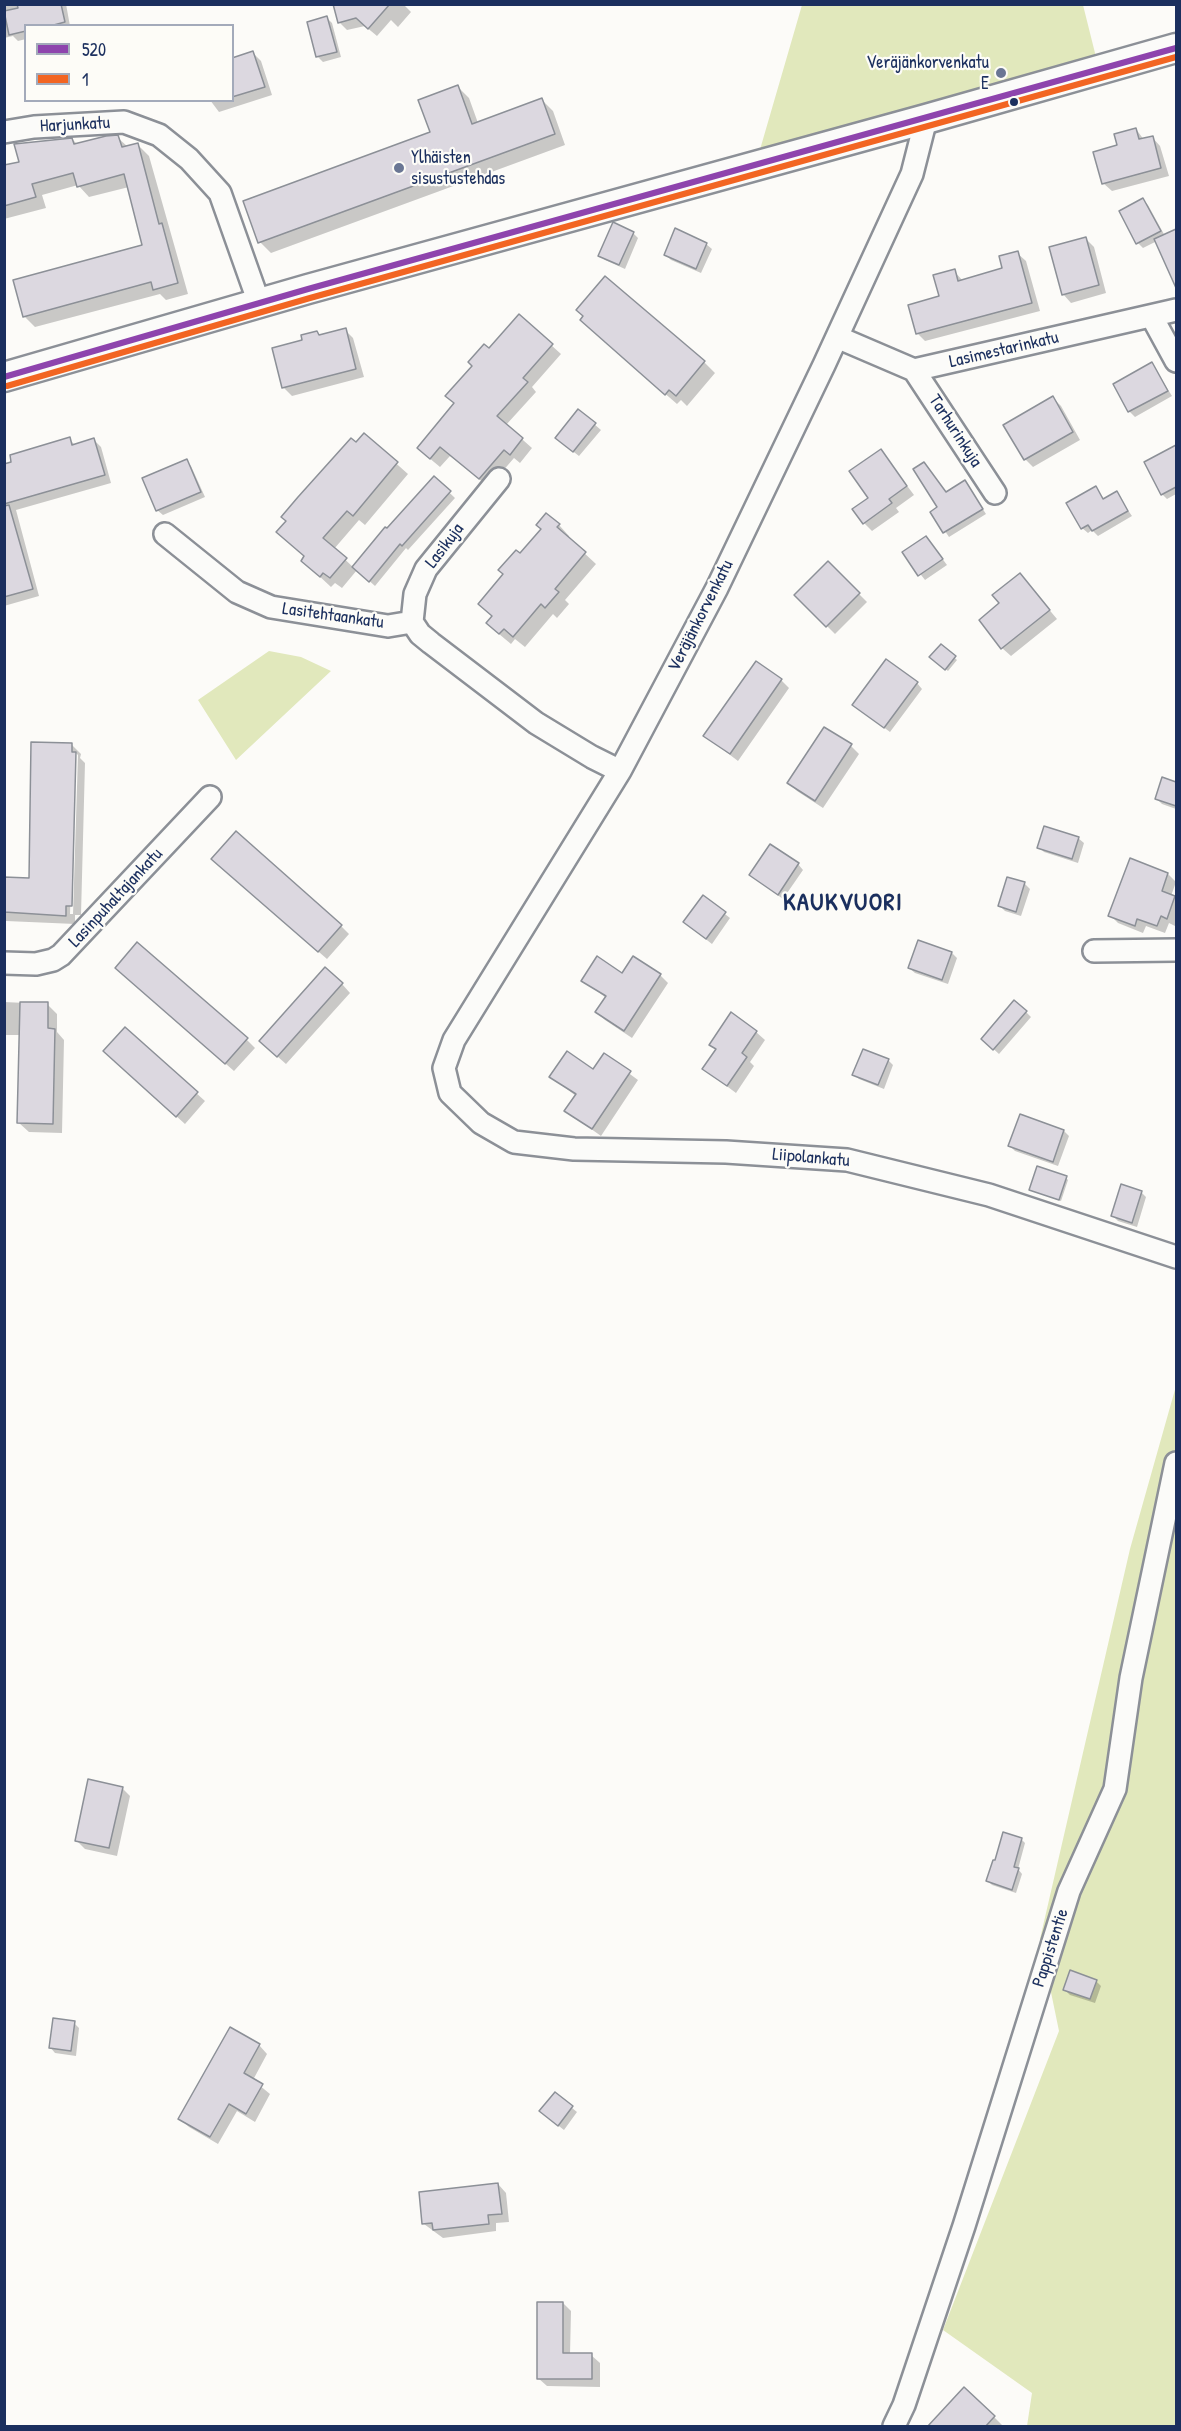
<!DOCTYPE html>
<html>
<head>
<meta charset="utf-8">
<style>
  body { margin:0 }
  #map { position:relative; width:1181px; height:2431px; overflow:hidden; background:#fcfbf8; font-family:"Patrick Hand",sans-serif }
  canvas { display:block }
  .frame { position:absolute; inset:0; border:6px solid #1b2f5e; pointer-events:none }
  .legend { position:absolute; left:24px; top:24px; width:210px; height:78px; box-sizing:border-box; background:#fdfcf7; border:2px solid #a3aaba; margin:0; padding:8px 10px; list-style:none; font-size:18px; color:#1b2f5e }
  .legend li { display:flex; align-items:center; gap:12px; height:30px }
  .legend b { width:30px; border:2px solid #a3aaba }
</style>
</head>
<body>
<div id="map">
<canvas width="1181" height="2431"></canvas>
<div class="frame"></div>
<ul class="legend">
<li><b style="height:8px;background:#8e44ad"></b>520</li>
<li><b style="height:8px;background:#f26522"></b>1</li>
</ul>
</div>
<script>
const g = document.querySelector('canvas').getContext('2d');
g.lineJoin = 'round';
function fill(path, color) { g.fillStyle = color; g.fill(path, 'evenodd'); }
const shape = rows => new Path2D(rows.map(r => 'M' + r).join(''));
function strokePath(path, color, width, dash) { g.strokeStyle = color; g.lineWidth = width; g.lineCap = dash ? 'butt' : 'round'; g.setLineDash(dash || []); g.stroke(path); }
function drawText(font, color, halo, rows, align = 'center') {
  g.font = font + ' "Patrick Hand",sans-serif'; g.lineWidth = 4.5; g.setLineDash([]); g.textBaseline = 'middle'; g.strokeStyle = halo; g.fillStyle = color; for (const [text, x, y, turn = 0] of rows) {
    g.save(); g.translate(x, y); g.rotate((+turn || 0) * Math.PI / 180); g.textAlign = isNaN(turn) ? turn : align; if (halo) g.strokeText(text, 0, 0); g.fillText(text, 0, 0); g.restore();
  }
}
fill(shape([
  [802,5,1083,5,1097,61,759,153],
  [269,651,301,657,331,671,236,760,198,700],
  [1176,1386,1176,2426,1027,2426,1032,2393,943,2330,1059,2031,1040,1939,1130,1549]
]), '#e1e8bc');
fill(shape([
  [13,4,66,4,70,26,26,26,26,39,18,41,13,36,4,38,4,6],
  [334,4,403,4,411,12,398,27,391,20,377,36,365,26,347,30,339,22],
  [327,18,332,23,341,57,323,62,318,57],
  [253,53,261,61,272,95,219,112,210,100,232,100,232,60],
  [458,87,469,98,478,123,542,100,553,111,565,145,271,253,260,242,432,133],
  [1136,129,1144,140,1152,137,1160,146,1169,176,1112,191,1103,183,1118,146],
  [117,137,128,147,138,145,149,156,188,294,166,300,160,294,35,327,24,316,144,246,129,187,89,197,78,185,42,195,46,208,4,219,4,167,20,163,72,139,78,145],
  [1143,200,1148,205,1165,236,1176,231,1176,280,1157,241,1143,248,1138,243,1121,212],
  [633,233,638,238,625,269,605,260,600,255],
  [1086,239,1094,247,1106,293,1071,303,1063,294],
  [706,244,712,249,701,273,671,260,665,254],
  [1017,253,1026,261,1040,311,925,341,917,333,954,271,963,281,1004,270],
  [519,316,561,354,532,387,536,392,506,425,532,448,520,463,514,458,489,487,450,456,440,467,428,457,455,404],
  [345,330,353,338,364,377,292,396,284,388,304,341,317,332,321,336],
  [593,331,704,362,715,373,687,406,681,400,677,404],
  [1152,364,1172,396,1135,417,1129,411,1115,385],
  [1053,398,1061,406,1080,440,1033,467,1025,459],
  [579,411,601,430,579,456,562,443],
  [364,435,408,474,365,525,359,520,334,549,354,568,434,478,455,498,408,550,406,548,375,586,357,570,342,588,335,583,331,587,303,561,306,557,278,532],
  [69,439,75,445,94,440,101,447,111,483,16,510,39,596,4,606,4,465],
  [1176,446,1176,494,1167,499,1162,494,1146,462],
  [881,451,914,495,896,508,899,512,872,531,864,523],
  [186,461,191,466,205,497,163,515,157,510],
  [965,482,986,514,949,537,932,512,939,508,946,494],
  [1096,488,1105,500,1116,493,1132,516,1098,536,1092,530,1088,533,1082,528],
  [559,525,569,536,568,538,596,564,565,600,569,604,557,618,553,614,525,647,515,639,511,644,499,634,494,616,520,555],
  [926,537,947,565,925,580,904,553],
  [828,563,867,602,835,634,796,595],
  [1020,575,1057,619,1011,656,1002,648,1001,604],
  [941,646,957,660,948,671,931,657],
  [781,680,789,688,738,761,705,736],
  [917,683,922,689,890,732,854,705],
  [71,744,81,754,80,758,85,763,81,915,75,915,75,924,6,921,4,940,4,879,30,879],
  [75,752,78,755,73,914,70,914],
  [851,746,859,754,823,808,797,791,789,783],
  [1163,779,1176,783,1176,809,1162,804,1157,799],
  [1078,838,1084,843,1078,863,1044,852,1039,847],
  [798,864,803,870,783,899,750,875],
  [221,867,341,926,349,934,327,959],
  [1168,874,1176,882,1171,896,1176,899,1176,921,1175,926,1169,923,1165,933,1146,926,1143,933,1118,923,1110,915],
  [1008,878,1025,884,1030,889,1021,916,1005,911,1000,906],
  [703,897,730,918,712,944,690,927],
  [952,953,957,958,948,984,915,973,909,968],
  [622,975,660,975,668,983,632,1038,605,1020,597,1012,606,998,583,980],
  [125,976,247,1040,255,1048,234,1071],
  [342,984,350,993,286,1064,269,1049],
  [4,1002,47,1004,57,1014,57,1032,64,1040,62,1133,29,1132,19,1123,21,1035,4,1035],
  [1026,1012,1031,1017,999,1054,988,1044],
  [125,1029,205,1101,185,1124,113,1059],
  [756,1032,765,1040,750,1062,754,1066,736,1093,704,1069,717,1050,711,1045],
  [604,1055,638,1080,601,1136,566,1111,576,1096,551,1077,593,1071],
  [888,1060,893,1065,884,1089,859,1079,854,1074],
  [1020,1116,1064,1131,1069,1136,1058,1166,1015,1151,1010,1146],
  [1066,1178,1068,1180,1061,1201,1031,1189],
  [1141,1192,1146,1197,1137,1227,1118,1221,1113,1216],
  [122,1788,130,1796,117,1856,85,1849,76,1840],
  [1021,1839,1025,1843,1018,1869,1022,1874,1016,1893,992,1885,988,1881,996,1862],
  [1096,1981,1101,1986,1095,2003,1070,1995,1065,1990],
  [74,2023,79,2028,76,2056,55,2053,50,2047],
  [231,2030,259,2045,267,2054,253,2080,270,2094,255,2122,237,2111,218,2144,189,2127,180,2119],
  [555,2094,577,2112,564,2130,546,2116],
  [498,2184,506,2193,509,2222,496,2223,496,2231,443,2238,424,2224],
  [563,2303,571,2311,570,2355,591,2355,600,2363,600,2387,547,2386,538,2378],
  [994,2417,1002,2425,1001,2426,939,2426]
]), '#0003');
const building = shape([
  [17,4,61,4,65,22,50,26,26,26,26,31,9,35,4,11,18,8,17,4],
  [333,4,390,4,368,29,356,18,338,23,333,4],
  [327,16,337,52,316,57,307,22,327,16],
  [253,51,265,87,232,97,232,58,253,51],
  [458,85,472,124,542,98,555,134,258,243,243,201,430,132,418,100,458,85],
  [1136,128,1139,139,1153,136,1161,168,1102,184,1093,152,1117,145,1114,134,1136,128],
  [118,135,122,147,138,143,159,224,162,223,178,283,153,290,151,282,23,317,13,280,142,245,124,174,77,187,73,173,32,184,36,197,4,206,4,165,19,162,14,144,72,138,74,144,106,136,118,135],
  [1143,198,1161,231,1136,244,1119,211,1143,198],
  [613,222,634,232,619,265,598,256,613,222],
  [675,228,707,243,696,269,664,255,675,228],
  [1176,229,1176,288,1154,239,1176,229],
  [1086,237,1099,285,1062,295,1049,247,1086,237],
  [1018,251,1032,303,916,334,908,305,939,296,933,275,955,269,958,281,1002,268,999,256,1018,251],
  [605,276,705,361,676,396,669,390,665,395,580,320,583,316,576,310,605,276],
  [519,314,553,344,523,378,528,382,497,416,523,438,510,455,504,450,479,479,440,447,430,459,417,448,454,403,445,396,472,366,468,362,484,344,489,348,519,314],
  [346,328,356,369,282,388,272,348,302,340,301,335,317,331,319,335,346,328],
  [1152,362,1168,391,1128,412,1113,384,1152,362],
  [1053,396,1073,432,1024,460,1003,425,1053,396],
  [578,409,596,423,573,452,555,438,578,409],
  [364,433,398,462,353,516,347,511,323,538,347,558,330,578,323,573,320,577,301,561,304,556,276,532,286,521,281,517,298,497,351,438,356,442,364,433],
  [70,437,72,445,94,438,105,475,4,504,4,464,11,462,10,455,70,437],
  [1176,445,1176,487,1161,495,1144,462,1176,445],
  [881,449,907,486,889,499,892,503,863,524,852,509,868,498,849,471,881,449],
  [187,459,201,492,156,511,142,478,187,459],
  [924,462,946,492,965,480,983,509,943,533,930,512,937,507,913,469,924,462],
  [434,476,451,491,402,546,400,544,369,582,352,567,385,527,387,528,434,476],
  [1096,486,1103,499,1117,491,1128,511,1092,531,1088,525,1081,529,1066,503,1096,486],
  [9,505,33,589,4,597,4,506,9,505],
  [546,513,560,524,557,527,586,552,555,589,559,592,545,608,541,604,513,637,504,629,499,634,486,623,492,616,478,604,503,574,498,570,516,550,520,553,541,529,536,525,546,513],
  [926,536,943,559,918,576,902,552,926,536],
  [828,561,860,593,826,627,794,595,828,561],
  [1020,573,1050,610,1001,649,979,620,999,603,992,595,1020,573],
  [941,644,956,656,945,670,929,657,941,644],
  [886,659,918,682,884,728,852,705,886,659],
  [756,661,782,679,730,754,703,736,756,661],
  [824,727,852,744,815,801,787,783,824,727],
  [31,742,72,743,72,752,76,752,72,906,66,906,66,916,4,912,4,877,29,878,31,742],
  [1162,777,1176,782,1176,806,1155,799,1162,777],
  [1044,826,1079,837,1072,859,1037,848,1044,826],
  [236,831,342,925,318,952,211,859,236,831],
  [770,844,799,863,778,895,749,875,770,844],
  [1130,858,1168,873,1162,891,1175,896,1167,919,1161,916,1157,926,1137,919,1135,926,1108,916,1130,858],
  [1007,877,1025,882,1016,912,998,906,1007,877],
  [703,895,726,912,706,939,683,922,703,895],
  [918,940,952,952,942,980,908,968,918,940],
  [137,942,248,1038,225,1064,115,968,137,942],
  [597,956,622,973,633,956,661,974,624,1031,595,1012,606,996,581,981,597,956],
  [325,967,343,983,277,1057,259,1041,325,967],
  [1014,1000,1027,1011,993,1050,981,1039,1014,1000],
  [20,1002,48,1002,48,1028,55,1029,53,1124,17,1123,20,1002],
  [731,1012,757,1031,742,1053,747,1057,727,1086,702,1069,716,1049,709,1045,731,1012],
  [125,1027,198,1092,176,1117,103,1051,125,1027],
  [863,1049,889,1059,878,1085,852,1075,863,1049],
  [567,1051,593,1069,604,1053,631,1071,592,1129,564,1111,576,1094,549,1077,567,1051],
  [1020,1114,1064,1130,1053,1162,1008,1146,1020,1114],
  [1037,1166,1067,1176,1059,1200,1029,1190,1037,1166],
  [1121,1184,1142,1191,1132,1223,1111,1216,1121,1184],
  [88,1779,123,1787,109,1848,75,1841,88,1779],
  [1003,1832,1022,1838,1014,1867,1019,1868,1012,1890,986,1881,993,1860,995,1860,1003,1832],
  [1070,1970,1097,1980,1090,1999,1063,1990,1070,1970],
  [53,2018,75,2021,71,2051,49,2048,53,2018],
  [230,2027,260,2044,244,2073,263,2084,246,2114,229,2104,210,2137,178,2119,230,2027],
  [555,2092,573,2106,558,2126,539,2111,555,2092],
  [498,2183,502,2214,488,2215,489,2224,433,2230,432,2223,422,2224,419,2192,498,2183],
  [537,2302,563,2302,563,2353,592,2353,592,2379,537,2379,537,2302],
  [964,2387,995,2416,985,2427,927,2427,964,2387]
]);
fill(building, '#dcd8e0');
strokePath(building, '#8c9097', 1.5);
const street = shape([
  [926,119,912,174,824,365,717,588,620,771,454,1040,444,1068,450,1093,481,1123,514,1142,574,1149,726,1152,847,1160,989,1195,1176,1257],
  [4,132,34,127,124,122,159,135,189,159,220,193,259,303],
  [1152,317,1176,361],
  [837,337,914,370,1176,310],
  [914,370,995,493],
  [165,534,237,592,271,607,388,626,412,622,420,634,431,643,536,723,592,757,620,771],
  [412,622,415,594,426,569,499,479],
  [1094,951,1176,950],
  [4,963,36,964,53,960,61,955,210,797],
  [894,2426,904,2405,964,2226,1069,1891,1115,1789,1131,1678,1176,1463]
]);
const secondary = shape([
  [4,377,308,289,926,119,1176,48]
]);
strokePath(street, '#8c9097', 26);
strokePath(secondary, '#8c9097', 33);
strokePath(street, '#fbfbf9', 21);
strokePath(secondary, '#fbfbf9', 28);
strokePath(shape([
  [4,377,308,289,1176,48]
]), '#8e44ad', 6);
strokePath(shape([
  [7,386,310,298,1176,57]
]), '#f26522', 6);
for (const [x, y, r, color] of [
  [1001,73,6,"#6a7694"],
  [1014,102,5,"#1b2f5e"],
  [399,168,6,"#6a7694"]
]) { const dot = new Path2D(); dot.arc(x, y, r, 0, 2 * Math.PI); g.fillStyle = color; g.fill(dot); strokePath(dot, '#fdfcf7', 2); }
drawText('18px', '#1b2f5e', '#fdfcf7', [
  ["Veräjänkorvenkatu",989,63],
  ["E",989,84],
  ["Ylhäisten",411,158,"left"],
  ["sisustustehdas",411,179,"left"]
], 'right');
drawText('18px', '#1b2f5e', '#fdfcf7', [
  ["Harjunkatu",75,125,-3],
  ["Lasimestarinkatu",1004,350,-13],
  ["Tarhurinkuja",955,431,57],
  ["Lasikuja",445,546,-53],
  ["Lasitehtaankatu",333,616,8],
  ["Veräjänkorvenkatu",701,616,-63],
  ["Lasinpuhaltajankatu",116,898,-47],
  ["Liipolankatu",811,1158,5],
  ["Pappistentie",1051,1948,-72]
]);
g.letterSpacing = '1.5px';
drawText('bold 24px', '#1b2f5e', '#fdfcf7', [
  ["KAUKVUORI",843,904]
]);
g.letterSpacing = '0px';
</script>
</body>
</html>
